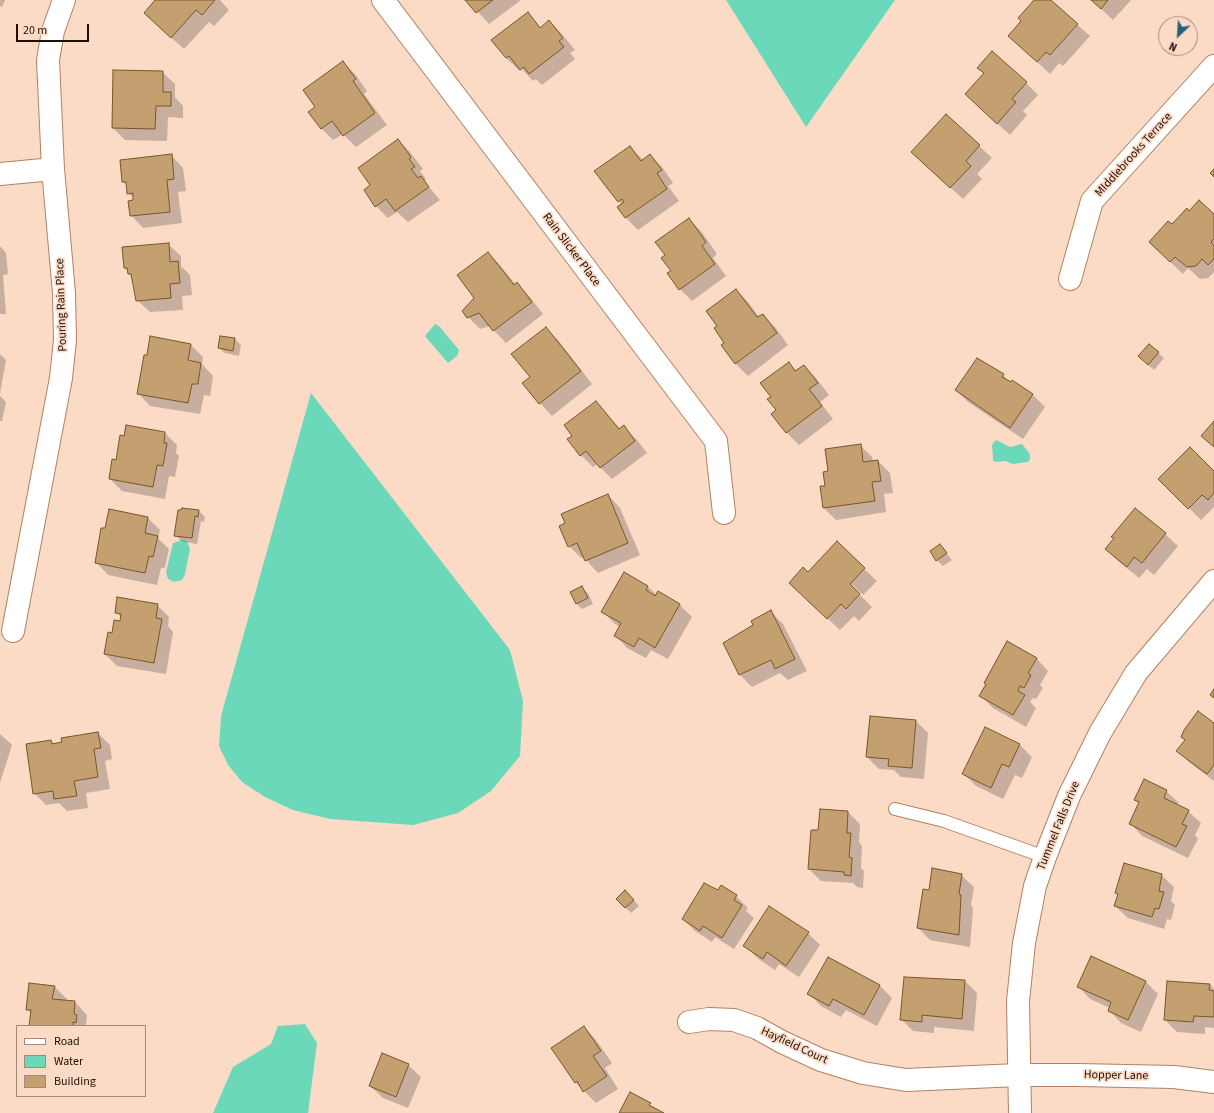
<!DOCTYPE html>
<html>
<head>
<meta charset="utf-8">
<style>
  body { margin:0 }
  #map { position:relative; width:1214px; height:1113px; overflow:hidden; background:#fbdac6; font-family:"Source Sans 3",sans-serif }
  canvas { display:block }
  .legend { position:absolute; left:16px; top:1025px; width:130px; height:72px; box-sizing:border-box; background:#fbdac6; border:1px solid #a48978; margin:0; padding:5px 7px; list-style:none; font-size:12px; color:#210f04 }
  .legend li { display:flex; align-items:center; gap:8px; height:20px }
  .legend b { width:20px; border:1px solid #a48978 }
  .north { position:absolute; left:1158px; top:16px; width:40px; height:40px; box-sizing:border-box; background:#fbdac6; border:1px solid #a48978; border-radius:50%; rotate:205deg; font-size:11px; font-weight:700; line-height:16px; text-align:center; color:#210f04 }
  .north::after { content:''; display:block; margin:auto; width:14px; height:18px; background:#285f7a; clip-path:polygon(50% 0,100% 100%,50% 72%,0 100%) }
  .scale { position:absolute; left:16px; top:24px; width:73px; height:18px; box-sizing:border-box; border:2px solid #210f04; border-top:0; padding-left:5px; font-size:12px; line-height:14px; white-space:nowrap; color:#210f04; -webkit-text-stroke:3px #fbdac6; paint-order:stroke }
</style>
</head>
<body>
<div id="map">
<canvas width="1214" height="1113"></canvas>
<ul class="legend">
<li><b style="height:5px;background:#fff"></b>Road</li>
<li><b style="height:11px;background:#6bd8ba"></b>Water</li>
<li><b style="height:11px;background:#c49f70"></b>Building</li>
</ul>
<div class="north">N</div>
<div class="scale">20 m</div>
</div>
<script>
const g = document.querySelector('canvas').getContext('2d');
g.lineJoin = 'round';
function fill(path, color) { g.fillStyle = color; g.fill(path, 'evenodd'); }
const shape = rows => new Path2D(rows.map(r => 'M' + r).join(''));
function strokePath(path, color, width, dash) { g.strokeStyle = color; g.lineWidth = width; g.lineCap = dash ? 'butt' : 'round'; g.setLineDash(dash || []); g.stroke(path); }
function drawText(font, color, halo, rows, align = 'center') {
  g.font = font + ' "Source Sans 3",sans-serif'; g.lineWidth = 3.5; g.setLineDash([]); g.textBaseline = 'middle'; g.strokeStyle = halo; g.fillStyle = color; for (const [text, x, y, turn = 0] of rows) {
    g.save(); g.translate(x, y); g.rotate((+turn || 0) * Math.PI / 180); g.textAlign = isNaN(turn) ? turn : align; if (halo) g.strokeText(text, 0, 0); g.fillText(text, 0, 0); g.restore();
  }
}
fill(shape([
  [726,0,895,0,806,127],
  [435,324,440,327,459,350,457,356,448,363,425,336],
  [311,393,510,650,523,701,520,756,491,791,458,813,413,825,330,819,293,810,265,797,242,782,228,765,219,746,221,716],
  [996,440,1010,447,1022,444,1030,454,1030,459,1028,462,1013,464,1005,461,995,462,993,460,992,445],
  [182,540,187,541,190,549,185,574,182,580,174,582,168,579,166,572,173,543],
  [305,1024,317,1043,308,1113,213,1113,233,1067,271,1044,278,1026]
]), '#6bd8ba');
fill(shape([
  [0,0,5,0,2,7,0,6],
  [157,0,220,0,229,10,214,26,209,22,184,49,157,25],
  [467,0,521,0,489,24],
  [1035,0,1050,0,1090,36,1063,66,1059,63,1050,74,1009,36,1022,21],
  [1092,0,1131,0,1113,20],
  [528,13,541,28,549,21,561,33,575,50,570,53,575,59,542,85,536,79,533,81,521,68,519,70,506,58],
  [343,62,355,74,367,91,364,94,387,125,356,147,343,134,333,140,321,128,316,107],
  [978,68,1026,83,1038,95,1023,111,1027,115,1010,135,978,106,985,74],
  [162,72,175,84,175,97,183,106,183,118,168,117,167,141,125,140,113,128],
  [946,115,992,158,977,174,982,179,963,199,925,164],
  [398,140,410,152,423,169,420,171,426,179,424,181,440,200,408,222,397,212,388,218,376,206,371,185],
  [630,147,643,160,650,155,662,167,673,183,668,186,679,201,638,230,626,218,619,207,622,205,596,172],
  [171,155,183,168,186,191,178,192,182,223,143,228,131,215,134,199,128,193,128,186,123,182],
  [1190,212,1214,215,1214,272,1208,278,1200,279,1188,268,1183,274,1162,254,1172,225],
  [689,219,701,231,717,254,713,258,726,276,692,301,680,289,667,256],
  [168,244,181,256,181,266,190,275,192,295,182,296,183,310,150,312,137,300,133,278,125,268],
  [0,246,6,253,8,274,3,275,6,314,0,314],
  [488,253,500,265,516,285,517,284,529,296,543,314,506,343,490,326,480,329,468,317,475,298],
  [736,290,748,302,759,317,763,315,775,327,788,345,748,376,736,364,722,346,726,343,719,326],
  [545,328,558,340,592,384,552,416,540,403,531,377],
  [221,337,235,339,241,345,239,356,225,353,219,348],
  [191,345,203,357,202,364,213,376,210,396,204,395,200,414,150,406,138,393],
  [1158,353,1164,358,1154,370,1145,362],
  [0,354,6,360,0,394],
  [789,363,797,372,804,366,816,378,829,395,820,402,833,419,799,445,787,433,772,397],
  [1003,375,1011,383,1012,381,1033,395,1045,407,1023,439,968,402,956,390],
  [0,396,6,402,2,421,0,421],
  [596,402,620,429,623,427,636,439,647,453,612,479,597,464,593,467,581,455,573,436],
  [126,426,165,433,177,445,176,453,179,456,175,477,169,476,165,499,122,491,110,479,124,437],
  [860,445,872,457,873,462,878,461,890,473,893,493,884,494,886,512,836,520,824,508,829,472],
  [1214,472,1214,507,1201,520,1160,479],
  [608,495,620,508,640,555,598,573,586,560,584,557,581,558,569,546],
  [1135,509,1165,534,1178,546,1154,575,1147,569,1139,578,1118,561,1106,549],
  [110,511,148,518,160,530,158,538,169,549,165,568,161,568,157,585,108,575,96,562,106,529],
  [182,511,199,511,205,517,204,522,201,521,197,544,181,541,175,535],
  [837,543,877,581,863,595,847,580,846,581,872,607,859,621,854,616,840,630,802,595,808,574],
  [940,545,952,560,943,566,937,560],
  [648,587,657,595,679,604,692,617,668,659,651,650,646,658,627,648,615,635,620,627,615,624,603,612],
  [582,588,588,593,593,604,582,609,576,603],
  [157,605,169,617,168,626,173,632,166,674,117,666,105,654,113,634,121,622,122,618,116,612],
  [771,612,783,624,807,671,788,680,780,673,752,687,740,675,724,643,754,625],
  [1036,658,1048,671,1040,685,1043,688,1036,699,1033,698,1030,702,1036,708,1026,727,993,708,981,696,987,685,985,683],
  [916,721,928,733,924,779,901,777,894,770,879,769,867,757],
  [1214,724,1214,781,1190,763,1178,751],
  [986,729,1020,745,1032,757,1022,778,1015,775,1003,799,976,786,964,774],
  [98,733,110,745,112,759,105,761,110,789,86,793,88,808,67,811,59,803,46,805,34,793,51,741,55,744],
  [0,734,12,745,0,783],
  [1166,791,1179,803,1178,805,1188,811,1201,823,1195,835,1198,839,1188,858,1142,836,1130,823,1139,804,1135,800],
  [848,812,860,824,859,842,862,846,861,868,864,871,863,888,857,887,853,883,821,881,809,869,819,831],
  [961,875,974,887,971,905,973,908,970,947,930,940,918,928,929,891],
  [1161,875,1174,887,1171,901,1175,905,1171,920,1167,919,1164,929,1128,918,1115,906,1118,896,1116,893],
  [625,891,639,906,631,913,617,899],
  [719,892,736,896,748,908,746,911,754,918,734,949,715,937,712,942,695,931,683,919],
  [808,933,820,945,799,977,779,964,775,970,757,958,745,945],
  [828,958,880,986,892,998,877,1026,846,1010,841,1017,821,1006,809,994],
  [1092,958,1146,982,1158,994,1141,1032,1121,1023,1109,1010,1110,1008,1090,999,1078,986],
  [905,978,965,981,977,993,974,1031,934,1027,934,1033,913,1031,901,1019],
  [1210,985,1214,989,1214,1028,1205,1027,1205,1034,1177,1032,1165,1020],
  [55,987,67,999,66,1002,75,1002,87,1015,86,1025,87,1026,30,1026,31,1013,27,1009],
  [584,1027,596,1040,612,1063,605,1068,618,1089,596,1103,575,1082],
  [408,1065,421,1077,408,1108,383,1098,370,1086]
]), '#0003');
const building = shape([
  [155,0,215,0,202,15,196,10,171,38,144,13,155,0],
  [465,0,493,0,476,13,465,0],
  [1034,0,1051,0,1078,24,1050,55,1046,52,1037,62,1008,36,1021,21,1018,18,1034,0],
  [1091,0,1108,0,1101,9,1091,0],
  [528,12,540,28,549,20,563,38,559,41,564,47,529,74,524,67,520,70,509,56,506,58,491,40,528,12],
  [992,51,1027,82,1012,99,1016,102,997,124,965,94,984,73,977,68,992,51],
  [343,61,356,79,353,81,375,113,343,136,332,121,321,129,308,112,315,107,303,90,343,61],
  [113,70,163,71,163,92,171,92,171,106,156,106,155,129,112,128,113,70],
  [946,114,980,145,966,161,971,166,950,188,911,152,946,114],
  [398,139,411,157,409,159,415,167,411,169,418,178,421,176,429,187,395,211,386,199,375,207,364,190,370,185,358,168,398,139],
  [630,146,641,161,650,154,662,170,657,173,667,189,625,218,617,207,624,202,622,199,618,202,594,171,630,146],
  [172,154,174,179,167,180,170,212,130,216,128,201,133,200,133,193,127,194,126,182,122,182,120,160,172,154],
  [1214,169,1214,177,1210,173,1214,169],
  [1199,200,1214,214,1214,239,1211,242,1214,245,1214,259,1208,265,1202,259,1196,266,1187,267,1175,257,1170,262,1149,242,1168,221,1172,224,1187,208,1189,211,1199,200],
  [689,218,706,242,702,246,715,264,679,290,667,273,671,271,661,258,665,255,655,242,689,218],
  [169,243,170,262,178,261,180,283,170,284,171,298,136,301,131,274,128,274,127,268,124,268,122,247,169,243],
  [488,252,514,285,517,282,532,302,493,331,479,313,467,318,462,311,474,298,457,275,488,252],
  [736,289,757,317,763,314,777,333,735,364,721,345,724,343,714,328,717,326,706,311,736,289],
  [546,327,581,371,539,404,522,383,530,377,511,354,546,327],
  [150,336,191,344,188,360,201,363,198,384,192,384,188,403,137,394,144,355,147,355,150,336],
  [220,336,235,338,233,351,218,348,220,336],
  [1149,344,1159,352,1148,365,1138,356,1149,344],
  [977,358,1004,374,1002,377,1011,382,1012,380,1033,394,1010,428,955,390,977,358],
  [789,362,795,371,804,365,818,383,809,389,822,406,786,433,771,414,776,410,767,399,771,397,760,383,789,362],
  [596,401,619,429,624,425,635,441,600,468,586,451,580,456,567,439,572,436,564,425,596,401],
  [1214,421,1214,447,1201,436,1214,421],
  [126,425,165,432,164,443,167,443,163,466,157,465,153,487,109,479,112,459,116,460,120,435,124,436,126,425],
  [861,444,863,462,878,460,881,481,872,482,875,501,823,508,820,486,825,486,823,472,828,471,825,449,861,444],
  [1190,447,1214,471,1214,493,1208,500,1202,495,1188,509,1158,479,1190,447],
  [608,494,628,543,585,561,577,543,568,547,559,526,565,523,561,514,608,494],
  [182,508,199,510,198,517,195,516,192,538,174,536,178,510,181,510,182,508],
  [1135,508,1166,533,1142,563,1134,557,1127,567,1105,549,1114,538,1111,537,1135,508],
  [109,509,148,517,145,533,158,536,153,557,149,556,145,573,95,563,101,528,105,528,109,509],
  [837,541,865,568,850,584,860,594,846,609,841,604,827,619,789,583,803,567,808,572,837,541],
  [940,544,947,553,936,561,930,551,940,544],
  [624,572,648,586,646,590,655,596,658,591,680,604,655,648,639,638,634,647,614,636,621,623,601,612,624,572],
  [582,586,588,598,576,604,570,592,582,586],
  [117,597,158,604,156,618,162,619,154,663,104,654,108,632,112,633,114,620,120,621,121,614,115,613,117,597],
  [771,610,795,659,775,669,771,660,739,675,723,643,753,625,751,621,771,610],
  [1007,641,1037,658,1028,673,1031,675,1024,688,1020,686,1018,691,1025,695,1013,715,979,696,986,684,984,683,1007,641],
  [1214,689,1214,698,1210,695,1214,689],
  [1198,711,1214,723,1214,765,1207,774,1176,751,1185,740,1181,737,1184,730,1198,711],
  [870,716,916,720,912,768,888,766,889,759,866,757,870,716],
  [985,727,1020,744,1009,767,1002,764,991,788,962,774,985,727],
  [98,732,101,748,94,749,98,777,74,781,77,796,54,799,53,791,33,794,26,744,51,740,52,744,62,742,61,738,98,732],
  [1144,779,1167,790,1164,798,1189,810,1182,824,1187,826,1176,847,1129,824,1139,802,1134,800,1144,779],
  [820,809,848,811,847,833,851,833,849,857,852,858,851,876,844,875,844,872,808,869,811,830,818,830,820,809],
  [1124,863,1162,874,1159,891,1164,892,1159,909,1155,908,1152,917,1114,906,1118,894,1115,893,1124,863],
  [932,868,962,874,959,894,961,895,959,935,917,928,923,889,929,890,932,868],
  [704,883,718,890,721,885,737,895,734,900,742,905,722,938,703,926,700,931,682,919,704,883],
  [625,890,634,900,625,908,616,899,625,890],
  [769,906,809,932,786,966,767,952,763,959,743,946,769,906],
  [1091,956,1146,981,1128,1020,1108,1011,1111,1002,1077,987,1091,956],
  [828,957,880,985,864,1015,833,999,829,1006,807,994,828,957],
  [904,977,965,980,962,1019,922,1015,922,1022,900,1020,904,977],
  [1167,981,1210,984,1209,990,1214,991,1214,1017,1194,1016,1193,1022,1164,1020,1167,981],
  [29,983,55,986,52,999,75,1001,74,1014,77,1015,76,1023,73,1022,73,1026,29,1026,31,1010,26,1010,29,983],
  [584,1026,601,1051,593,1056,607,1076,583,1092,577,1081,575,1083,551,1048,584,1026],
  [382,1053,409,1064,396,1097,369,1086,382,1053],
  [630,1092,651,1103,649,1105,664,1113,619,1113,630,1092]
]);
fill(building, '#c49f70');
strokePath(building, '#775627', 1);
const lane = shape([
  [895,809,944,821,1045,857]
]);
const street = shape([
  [383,0,716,441,724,513],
  [0,174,53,169],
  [1070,279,1092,201,1214,66],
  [13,631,61,378,65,340,64,293,53,169,48,60,53,31,64,0],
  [689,1022,709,1019,734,1020,757,1028,782,1042,821,1060,863,1073,906,1080,1018,1075,1078,1075,1174,1077,1214,1082],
  [1020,1113,1018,1001,1024,943,1035,886,1045,857,1069,796,1100,733,1136,673,1214,581]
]);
strokePath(lane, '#b38161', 14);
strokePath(street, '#b38161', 24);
strokePath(lane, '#fff', 12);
strokePath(street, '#fff', 22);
drawText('12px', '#210f04', '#fbdac6', [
  ["MIddlebrooks Terrace",1134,155,-48],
  ["Rain Slicker Place",571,250,53],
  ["Pouring Rain Place",62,305,-92],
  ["Tummel Falls Drive",1059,826,-68],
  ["Hayfield Court",794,1046,25],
  ["Hopper Lane",1116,1076,1]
]);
</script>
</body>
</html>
